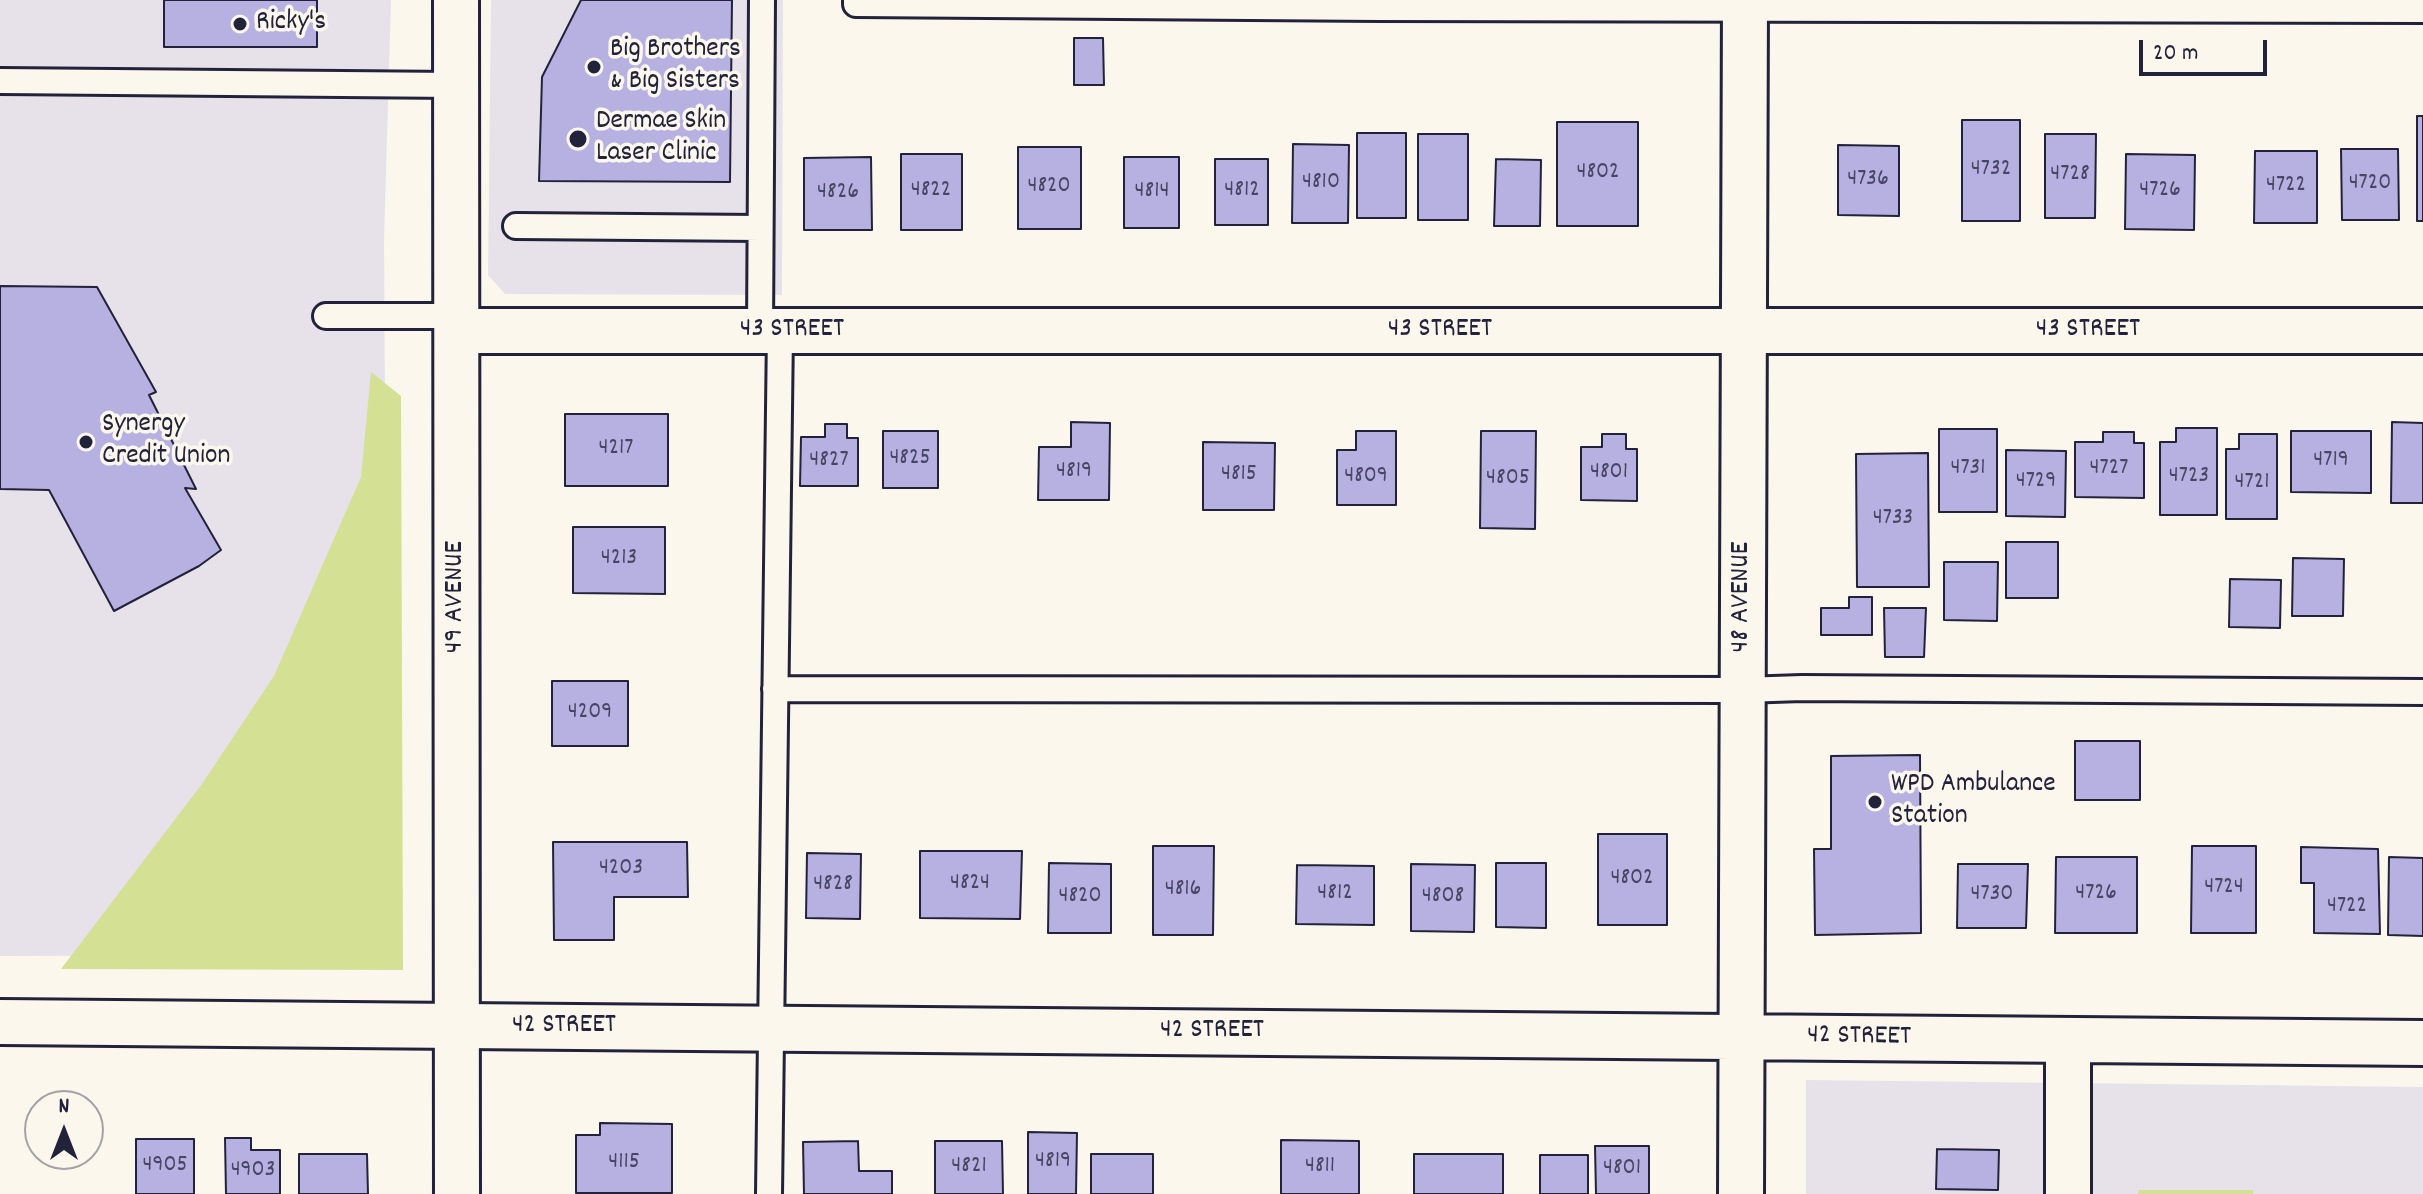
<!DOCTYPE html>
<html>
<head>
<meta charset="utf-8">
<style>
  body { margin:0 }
  #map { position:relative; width:2423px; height:1194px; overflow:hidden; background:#fbf7ec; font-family:Dekko,sans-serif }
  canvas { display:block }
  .north { position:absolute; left:24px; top:1090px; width:80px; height:80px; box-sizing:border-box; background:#fbf7ec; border:2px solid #a4a2a5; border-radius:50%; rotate:0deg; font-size:22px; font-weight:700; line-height:32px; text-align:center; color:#22223b }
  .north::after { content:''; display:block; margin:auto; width:28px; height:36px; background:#22223b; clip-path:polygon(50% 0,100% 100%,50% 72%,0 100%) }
  .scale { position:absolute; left:2139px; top:40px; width:128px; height:36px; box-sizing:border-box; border:4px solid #22223b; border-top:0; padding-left:10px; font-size:24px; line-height:28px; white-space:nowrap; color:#22223b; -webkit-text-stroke:6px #fbf7ec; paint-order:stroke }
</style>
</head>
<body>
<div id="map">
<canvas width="2423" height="1194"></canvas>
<div class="north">N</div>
<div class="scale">20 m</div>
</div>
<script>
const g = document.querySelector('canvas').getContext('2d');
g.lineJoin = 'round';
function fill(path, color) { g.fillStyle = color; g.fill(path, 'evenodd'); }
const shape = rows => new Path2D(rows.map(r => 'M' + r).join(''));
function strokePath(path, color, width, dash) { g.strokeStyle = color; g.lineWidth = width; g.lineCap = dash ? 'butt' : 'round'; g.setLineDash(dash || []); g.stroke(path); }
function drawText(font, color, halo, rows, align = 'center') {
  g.font = font + ' Dekko,sans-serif'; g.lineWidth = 7; g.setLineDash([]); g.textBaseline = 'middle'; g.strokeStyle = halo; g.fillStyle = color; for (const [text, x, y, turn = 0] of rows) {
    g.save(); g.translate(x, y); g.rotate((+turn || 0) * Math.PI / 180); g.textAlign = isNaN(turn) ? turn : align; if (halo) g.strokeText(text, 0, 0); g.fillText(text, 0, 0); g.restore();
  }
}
fill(shape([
  [0,0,391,0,384,240,388,955,0,956],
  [491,0,783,0,782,295,505,294,488,275],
  [1806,1080,2423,1087,2423,1194,1806,1194]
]), '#e7e2e9');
fill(shape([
  [371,372,401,396,403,970,61,969,202,784,274,676,361,477],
  [2139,1190,2253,1190,2253,1194,2138,1194]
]), '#d4e093');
const building = shape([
  [164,0,317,0,317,47,164,47,164,0],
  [581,0,732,0,730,182,539,181,542,77,581,0],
  [1074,38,1103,38,1104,85,1074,85,1074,38],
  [2417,116,2423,116,2423,221,2417,221,2417,116],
  [1962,120,2020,120,2020,221,1962,221,1962,120],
  [1557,122,1638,122,1638,226,1557,226,1557,122],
  [1357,133,1406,133,1406,218,1357,218,1357,133],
  [1418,134,1468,134,1468,220,1418,220,1418,134],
  [2045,134,2096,134,2095,218,2045,218,2045,134],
  [1293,144,1349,145,1348,223,1292,223,1293,144],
  [1838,145,1899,146,1899,216,1838,215,1838,145],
  [1018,147,1081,147,1081,229,1018,229,1018,147],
  [2341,149,2398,149,2399,220,2342,220,2341,149],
  [2255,151,2317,151,2317,223,2254,223,2255,151],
  [901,154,962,154,962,230,901,230,901,154],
  [2126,154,2195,155,2194,230,2125,229,2126,154],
  [871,157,872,230,804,230,804,158,871,157],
  [1124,157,1179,157,1179,228,1124,228,1124,157],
  [1215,159,1268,159,1268,225,1215,225,1215,159],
  [1496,159,1541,160,1540,226,1494,226,1496,159],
  [0,286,97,287,156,392,149,395,196,489,185,488,221,550,199,566,114,611,49,490,0,489,0,286],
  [565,414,668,414,668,486,565,486,565,414],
  [1071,422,1110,423,1109,500,1038,500,1039,447,1071,447,1071,422],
  [2392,422,2423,423,2423,503,2391,503,2392,422],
  [825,424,847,424,847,438,858,438,858,486,800,486,801,437,825,437,825,424],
  [2176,428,2217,428,2217,515,2160,515,2160,442,2176,442,2176,428],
  [1939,429,1997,429,1997,512,1939,512,1939,429],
  [883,431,938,431,938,488,883,488,883,431],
  [1356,431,1396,431,1396,505,1337,505,1337,450,1356,450,1356,431],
  [1481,431,1536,431,1535,529,1480,528,1481,431],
  [2291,431,2371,431,2371,493,2291,492,2291,431],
  [2103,432,2134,432,2134,443,2144,443,2144,498,2075,497,2075,442,2103,442,2103,432],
  [1602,434,1626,434,1626,449,1637,449,1637,501,1581,500,1581,447,1602,447,1602,434],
  [2239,434,2277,434,2277,519,2226,519,2226,449,2239,449,2239,434],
  [1203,442,1275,443,1274,510,1203,510,1203,442],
  [2006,450,2066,451,2065,517,2006,516,2006,450],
  [1928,453,1929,587,1857,587,1856,454,1928,453],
  [573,527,665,527,665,594,573,593,573,527],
  [2006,542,2058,542,2058,598,2006,598,2006,542],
  [2293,558,2344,559,2343,616,2292,616,2293,558],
  [1944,562,1998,562,1997,621,1944,620,1944,562],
  [2230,579,2281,580,2280,628,2229,627,2230,579],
  [1849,597,1872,597,1872,635,1821,635,1821,608,1849,608,1849,597],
  [1884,608,1926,608,1924,657,1885,657,1884,608],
  [552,681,628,681,628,746,552,746,552,681],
  [2075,741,2140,741,2140,800,2075,800,2075,741],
  [1920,755,1921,933,1815,935,1814,849,1831,849,1831,756,1920,755],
  [1598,834,1667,834,1667,925,1598,925,1598,834],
  [553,842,687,842,688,897,614,897,614,940,554,940,553,842],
  [1153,846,1214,846,1213,935,1153,935,1153,846],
  [2192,846,2256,846,2256,933,2191,933,2192,846],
  [2301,847,2378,849,2380,934,2314,933,2314,883,2301,883,2301,847],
  [920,851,1022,851,1020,919,920,918,920,851],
  [807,853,861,854,860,919,806,918,807,853],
  [2056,857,2137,857,2137,933,2055,933,2056,857],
  [2389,857,2423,858,2423,936,2388,935,2389,857],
  [1049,863,1111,864,1111,933,1048,933,1049,863],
  [1496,863,1546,863,1546,928,1496,927,1496,863],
  [1411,864,1475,865,1474,932,1411,931,1411,864],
  [1958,864,2028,864,2026,928,1957,928,1958,864],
  [1297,865,1374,866,1374,925,1296,924,1297,865],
  [600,1123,672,1124,672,1193,576,1193,576,1135,600,1135,600,1123],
  [1028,1132,1077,1133,1076,1194,1028,1194,1028,1132],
  [225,1138,251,1138,251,1150,280,1150,280,1194,226,1194,225,1138],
  [136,1139,194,1139,194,1194,136,1194,136,1139],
  [1281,1140,1359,1141,1359,1194,1281,1194,1281,1140],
  [858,1141,859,1171,892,1171,892,1194,804,1194,803,1142,858,1141],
  [935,1141,1002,1141,1003,1194,935,1194,935,1141],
  [1595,1146,1649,1146,1649,1194,1596,1194,1595,1146],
  [1937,1149,1999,1150,1998,1190,1936,1189,1937,1149],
  [299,1154,367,1154,368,1194,299,1194,299,1154],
  [1091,1154,1153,1154,1153,1194,1091,1194,1091,1154],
  [1414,1154,1503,1154,1503,1194,1414,1194,1414,1154],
  [1540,1155,1588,1155,1588,1194,1540,1194,1540,1155]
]);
fill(building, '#b7b1e2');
strokePath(building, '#22223b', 2);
const service = shape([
  [856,0,856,4,1380,8,2423,10],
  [0,81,456,85],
  [516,226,760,228],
  [326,316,457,316],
  [760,331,762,0],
  [775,689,1743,690,1802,688,2423,692],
  [769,1194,780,331]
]);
const minor = shape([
  [457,331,2423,331],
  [0,1022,2423,1043],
  [2068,1041,2068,1194],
  [1741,1194,1745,0]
]);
const tertiary = shape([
  [456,0,457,1194]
]);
strokePath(service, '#22223b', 30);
strokePath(minor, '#22223b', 50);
strokePath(tertiary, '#22223b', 50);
strokePath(service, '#fbf7ec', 24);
strokePath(minor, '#fbf7ec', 44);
strokePath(tertiary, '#fbf7ec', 44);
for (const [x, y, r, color] of [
  [240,24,8,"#22223b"],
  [594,67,8,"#22223b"],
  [578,139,10,"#22223b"],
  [86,442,8,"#22223b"],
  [1875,802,8,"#22223b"]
]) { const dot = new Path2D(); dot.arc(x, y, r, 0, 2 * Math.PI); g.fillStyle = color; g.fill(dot); strokePath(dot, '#fbf7ec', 3); }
drawText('24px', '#474665', null, [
  ["4732",1991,171],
  ["4802",1598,174],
  ["4728",2070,176],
  ["4736",1868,181],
  ["4810",1321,184],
  ["4720",2370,185],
  ["4722",2286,187],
  ["4820",1049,188],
  ["4822",931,192],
  ["4812",1242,192],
  ["4726",2160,192],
  ["4814",1152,193],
  ["4826",838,194],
  ["4217",616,450],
  ["4825",910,460],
  ["4827",829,462],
  ["4719",2331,462],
  ["4731",1968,470],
  ["4727",2109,470],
  ["4819",1074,473],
  ["4801",1609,474],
  ["4815",1239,476],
  ["4809",1366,478],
  ["4723",2189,478],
  ["4805",1508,480],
  ["4729",2036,483],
  ["4721",2252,484],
  ["4733",1893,520],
  ["4213",619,560],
  ["4209",590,714],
  ["4203",621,870],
  ["4802",1632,880],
  ["4824",970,885],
  ["4828",833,886],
  ["4724",2224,889],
  ["4816",1183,891],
  ["4812",1335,895],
  ["4726",2096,895],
  ["4730",1992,896],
  ["4820",1080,898],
  ["4808",1443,898],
  ["4722",2347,908],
  ["4819",1053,1163],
  ["4115",624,1164],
  ["4905",165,1167],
  ["4821",969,1168],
  ["4811",1320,1168],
  ["4801",1622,1170],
  ["4903",253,1172]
]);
drawText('28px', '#22223b', '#fbf7ec', [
  ["Ricky's",256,24],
  ["Big Brothers",610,51],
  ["& Big Sisters",610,83],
  ["Dermae Skin",596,123],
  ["Laser Clinic",596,155],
  ["Synergy",102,426],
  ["Credit Union",102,458],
  ["WPD Ambulance",1891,786],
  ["Station",1891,818]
], 'left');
drawText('28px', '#22223b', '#fbf7ec', [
  ["43 STREET",792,331],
  ["43 STREET",1440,331],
  ["43 STREET",2088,331],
  ["49 AVENUE",457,597,-90],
  ["48 AVENUE",1743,597,-90],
  ["42 STREET",564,1027],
  ["42 STREET",1212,1032],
  ["42 STREET",1859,1038,1]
]);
</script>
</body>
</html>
